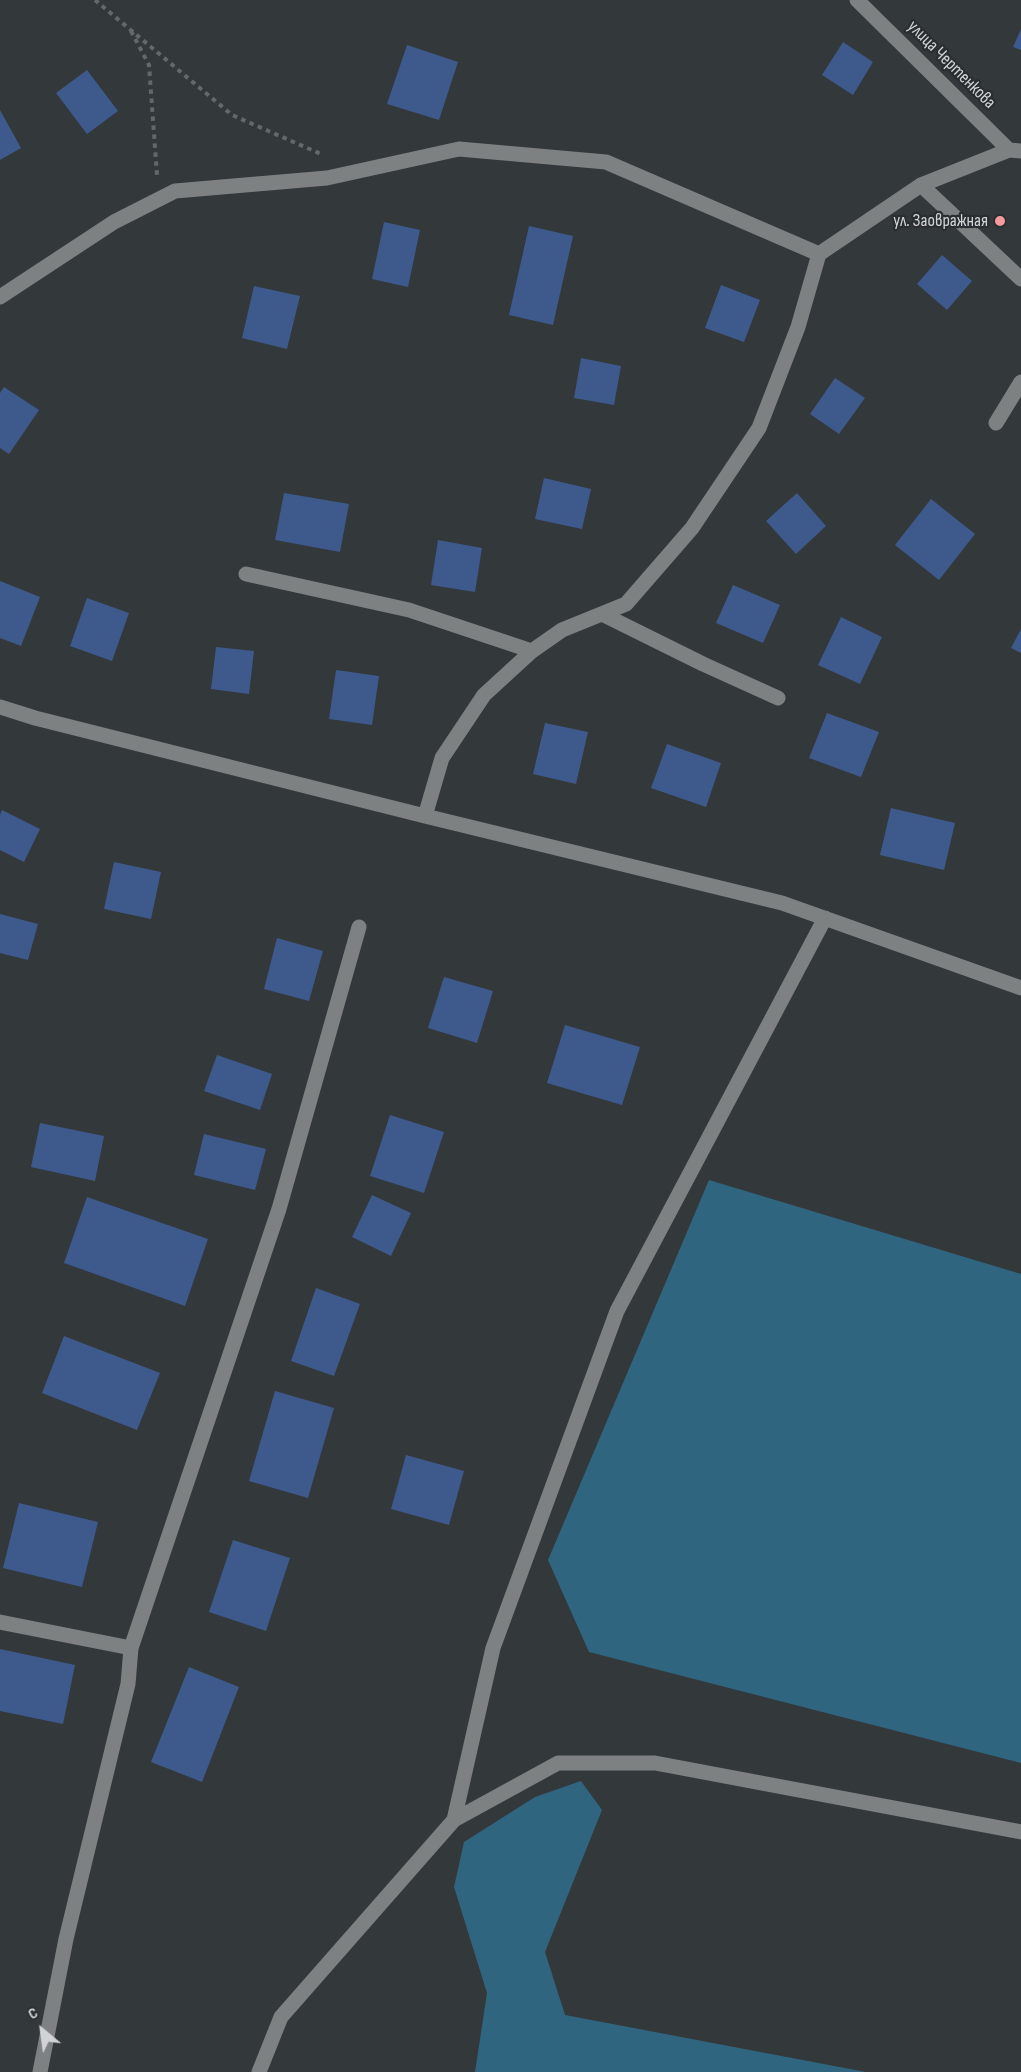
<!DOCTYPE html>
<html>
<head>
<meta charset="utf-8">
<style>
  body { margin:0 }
  #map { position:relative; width:1021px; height:2072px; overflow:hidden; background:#33383b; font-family:"Sofia Sans Condensed",sans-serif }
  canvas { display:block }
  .north { position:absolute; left:12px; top:2000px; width:60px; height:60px; -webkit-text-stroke:4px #2a2e31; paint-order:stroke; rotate:331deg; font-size:16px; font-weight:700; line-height:24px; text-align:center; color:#d1d4d6 }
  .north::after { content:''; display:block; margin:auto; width:21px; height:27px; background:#d1d4d6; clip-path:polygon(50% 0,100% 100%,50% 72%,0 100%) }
</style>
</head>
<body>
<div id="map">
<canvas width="1021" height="2072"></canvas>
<div class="north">С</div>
</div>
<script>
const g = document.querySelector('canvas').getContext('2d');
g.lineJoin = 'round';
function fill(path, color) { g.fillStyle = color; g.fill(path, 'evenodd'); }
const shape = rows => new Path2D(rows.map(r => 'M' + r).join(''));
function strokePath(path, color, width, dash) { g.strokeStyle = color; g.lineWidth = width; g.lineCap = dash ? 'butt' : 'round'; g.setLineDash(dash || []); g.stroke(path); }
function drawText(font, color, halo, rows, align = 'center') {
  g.font = font + ' "Sofia Sans Condensed",sans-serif'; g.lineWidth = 4.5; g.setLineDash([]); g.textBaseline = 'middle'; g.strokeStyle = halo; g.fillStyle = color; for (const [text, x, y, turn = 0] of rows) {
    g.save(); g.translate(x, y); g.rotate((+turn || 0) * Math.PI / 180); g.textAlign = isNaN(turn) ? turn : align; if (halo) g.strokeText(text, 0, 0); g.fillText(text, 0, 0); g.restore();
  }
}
fill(shape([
  [709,1180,1021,1274,1021,1763,589,1652,548,1560],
  [581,1781,602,1810,545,1952,565,2015,866,2072,475,2072,487,1993,454,1887,464,1842,535,1797]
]), '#306580');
fill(shape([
  [1021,29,1021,50,1013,47],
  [843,42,873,62,853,95,822,75],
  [407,45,458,62,439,120,387,104],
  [87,70,118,111,87,134,56,93],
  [0,110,21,148,0,160],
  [384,222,420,230,408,287,372,279],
  [529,226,573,236,553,325,509,315],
  [942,255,972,281,947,310,917,284],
  [721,285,760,300,744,342,705,328],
  [254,286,300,296,287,349,242,338],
  [581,358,621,366,614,405,574,398],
  [835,378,865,398,839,434,810,414],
  [4,387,39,410,9,454,0,448,0,393],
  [544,478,591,489,582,529,535,519],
  [284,493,349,504,340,552,275,540],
  [797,493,826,526,796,554,766,521],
  [931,499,975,534,939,580,895,545],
  [438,540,482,548,475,592,431,585],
  [0,581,40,597,21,646,0,638],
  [733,585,780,605,763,643,716,623],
  [87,598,129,613,112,661,70,646],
  [841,617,882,637,860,684,818,665],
  [1021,629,1021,653,1011,648],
  [216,647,254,651,249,694,211,689],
  [336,670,379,676,372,725,329,719],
  [827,713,879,732,861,777,809,758],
  [545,723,588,732,576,784,533,774],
  [667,744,721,763,706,807,651,788],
  [891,808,955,823,944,870,880,855],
  [2,810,40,829,24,862,0,850,0,815],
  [114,862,161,872,151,919,104,909],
  [0,914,38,924,28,960,0,953],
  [277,938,323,951,309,1001,264,989],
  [444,977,493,991,477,1043,428,1028],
  [565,1025,640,1047,622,1105,547,1083],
  [217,1055,272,1074,260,1110,204,1091],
  [390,1115,444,1132,424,1193,370,1176],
  [40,1123,104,1136,95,1181,31,1167],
  [204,1134,266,1149,255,1190,194,1175],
  [372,1195,411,1213,391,1256,352,1237],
  [87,1197,208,1239,185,1306,64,1263],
  [316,1288,360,1304,334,1376,291,1361],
  [64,1336,160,1373,137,1430,42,1393],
  [275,1391,334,1408,308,1498,249,1481],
  [406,1455,464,1471,449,1525,391,1509],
  [19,1503,98,1522,82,1587,3,1568],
  [233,1540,290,1558,266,1631,209,1612],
  [0,1649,75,1665,63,1724,0,1711],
  [189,1667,239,1687,202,1782,151,1762]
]), '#3e5a8c');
strokePath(shape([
  [95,0,232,115,321,154],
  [131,31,149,65,157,175]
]), '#64686b', 4, [4.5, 4.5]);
strokePath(shape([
  [857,0,1009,150,1021,151],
  [921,185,1021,279],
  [0,297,114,222,175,191,327,178,459,149,606,162,819,254,921,185,1009,150],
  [996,423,1021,382],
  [246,574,409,610,532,651],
  [602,614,703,664,778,698],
  [0,707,35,718,425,816,782,903,1021,988],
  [425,816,442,758,484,695,532,651,562,630,626,604,692,528,759,428,798,327,819,254],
  [0,1622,131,1648],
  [454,1820,493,1648,617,1311,825,918],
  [40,2072,66,1939,128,1684,131,1648,279,1209,359,927],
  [259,2072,281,2017,454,1820,558,1763,655,1763,1021,1832]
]), '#7e8181', 15);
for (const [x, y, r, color] of [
  [1000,221,6,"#f59b9e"]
]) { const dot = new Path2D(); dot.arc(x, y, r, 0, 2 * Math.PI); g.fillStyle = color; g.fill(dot); strokePath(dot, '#2a2e31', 2); }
drawText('18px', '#d1d4d6', '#2a2e31', [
  ["улица Чертенкова",951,65,45]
]);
drawText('18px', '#d1d4d6', '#2a2e31', [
  ["ул. Заовражная",988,221]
], 'right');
</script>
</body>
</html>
